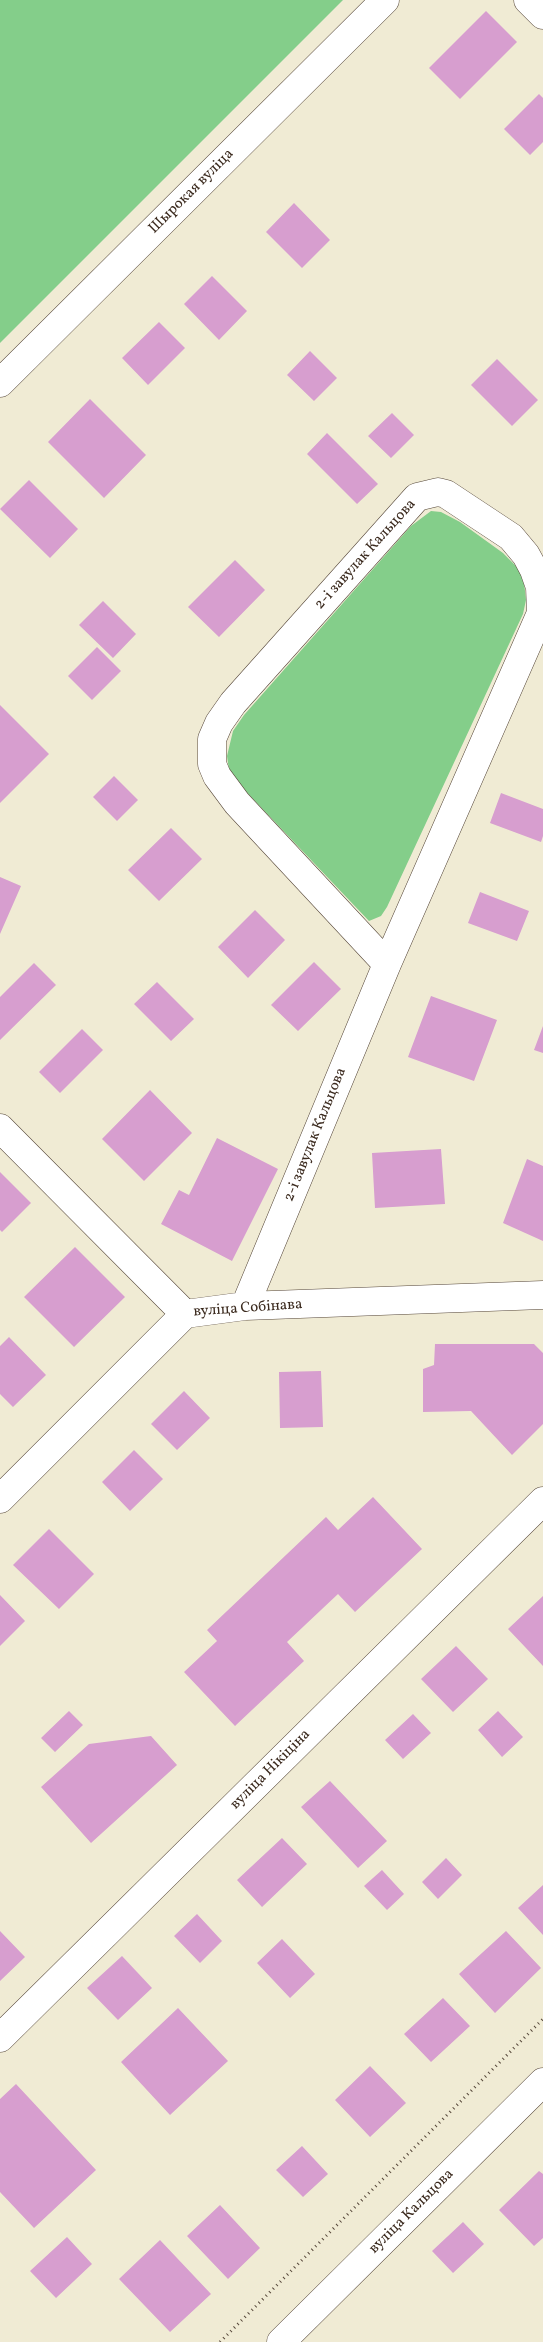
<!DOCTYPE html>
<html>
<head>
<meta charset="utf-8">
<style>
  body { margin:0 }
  canvas { display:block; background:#f0ebd4 }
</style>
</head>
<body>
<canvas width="543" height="2342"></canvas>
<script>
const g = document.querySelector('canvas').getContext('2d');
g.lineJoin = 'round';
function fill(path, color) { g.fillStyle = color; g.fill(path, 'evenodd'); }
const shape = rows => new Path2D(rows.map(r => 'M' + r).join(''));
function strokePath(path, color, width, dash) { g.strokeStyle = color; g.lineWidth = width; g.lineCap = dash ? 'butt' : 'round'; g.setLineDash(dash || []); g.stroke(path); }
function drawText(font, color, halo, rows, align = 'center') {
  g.font = font + ' Vollkorn,serif'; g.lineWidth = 4.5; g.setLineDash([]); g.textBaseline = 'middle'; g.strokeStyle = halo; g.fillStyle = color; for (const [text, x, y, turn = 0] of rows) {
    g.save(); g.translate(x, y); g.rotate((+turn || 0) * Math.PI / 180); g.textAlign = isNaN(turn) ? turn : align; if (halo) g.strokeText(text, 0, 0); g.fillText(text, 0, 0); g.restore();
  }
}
fill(shape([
  [0,0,343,0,0,343],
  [431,511,441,512,460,522,503,553,518,568,524,582,526,600,523,614,387,907,381,916,369,921,234,779,229,770,227,756,233,731,244,715,411,526]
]), '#84ce8a');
fill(shape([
  [486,11,517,42,460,99,429,68],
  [539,94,543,98,543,142,530,155,504,129],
  [294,203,330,240,302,268,266,232],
  [212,276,247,311,219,340,184,304],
  [159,322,185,348,148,385,122,358],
  [310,351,337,378,314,401,287,375],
  [497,359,538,400,512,426,471,385],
  [90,399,146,455,104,498,48,442],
  [392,413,414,435,391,458,368,436],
  [327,433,378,484,357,504,307,454],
  [29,480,78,529,50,558,0,509],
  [235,560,265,590,219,637,188,607],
  [103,601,136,634,113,658,79,625],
  [97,647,121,671,92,700,68,676],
  [0,705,49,754,0,803],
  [114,776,138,800,117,821,93,797],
  [501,793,543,809,543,836,541,842,490,823],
  [171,828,202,859,159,901,128,870],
  [0,877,21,886,0,934],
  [480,892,529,911,517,941,468,923],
  [255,910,285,940,248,978,218,947],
  [314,962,341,989,298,1031,271,1005],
  [34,963,56,985,0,1040,0,997],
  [157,982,194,1019,171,1041,134,1004],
  [431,996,497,1020,474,1081,408,1057],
  [543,1026,543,1053,534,1050],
  [82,1029,103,1050,60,1093,39,1072],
  [150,1090,192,1133,144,1181,102,1139],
  [217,1138,278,1169,232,1261,161,1224,179,1190,189,1195],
  [441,1149,445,1204,375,1208,372,1153],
  [527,1159,543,1166,543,1241,503,1223],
  [0,1172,31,1203,2,1232,0,1230],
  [75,1247,125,1297,74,1347,24,1297],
  [9,1337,46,1375,13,1407,0,1394,0,1346],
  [435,1344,534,1344,543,1353,543,1424,512,1455,471,1411,423,1412,423,1369,434,1365],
  [321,1371,323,1427,280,1428,279,1372],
  [184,1391,210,1418,177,1450,151,1424],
  [134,1450,163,1479,130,1511,102,1482],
  [373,1497,422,1549,355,1612,338,1594,287,1642,304,1661,235,1726,184,1672,217,1641,207,1630,326,1517,338,1530],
  [49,1529,94,1574,59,1609,13,1565],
  [0,1595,25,1621,0,1646],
  [543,1596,543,1666,508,1629],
  [456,1646,488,1679,453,1712,421,1679],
  [69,1711,83,1725,55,1752,41,1738],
  [498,1711,523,1737,502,1757,478,1730],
  [413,1714,431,1733,403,1759,385,1740],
  [151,1736,177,1765,91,1843,41,1787,89,1744],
  [330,1781,387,1841,358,1868,301,1807],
  [282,1838,307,1864,262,1907,237,1880],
  [446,1858,462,1875,438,1899,422,1882],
  [382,1870,404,1894,387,1910,364,1886],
  [543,1885,543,1935,518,1908],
  [197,1914,222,1941,200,1963,174,1936],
  [0,1931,25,1957,0,1981],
  [506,1931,541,1968,495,2013,459,1974],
  [282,1939,315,1974,290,1998,257,1963],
  [122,1956,152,1988,118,2020,87,1988],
  [443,1998,470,2026,431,2062,404,2034],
  [178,2008,228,2061,170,2115,121,2062],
  [370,2066,406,2103,370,2137,335,2100],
  [16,2084,96,2170,34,2228,0,2192,0,2099],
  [302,2146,328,2174,303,2197,276,2170],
  [539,2171,543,2174,543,2238,534,2246,499,2210],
  [220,2205,260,2248,228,2279,187,2236],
  [463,2222,484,2244,453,2273,432,2251],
  [67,2237,92,2264,56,2298,30,2271],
  [160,2240,211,2294,170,2332,119,2279]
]), '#d79ecf');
const minor = shape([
  [528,0,543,15],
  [0,383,385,0],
  [0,1128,185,1314,245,1306,543,1295],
  [245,1306,387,964,541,613,540,587,534,570,526,555,511,537,446,494,438,492,417,497,233,703,219,723,212,739,212,764,217,776,237,803,387,964],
  [0,1499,185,1314],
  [0,2038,543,1501],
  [281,2342,543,2082]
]);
strokePath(minor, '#564739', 29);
strokePath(shape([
  [220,2342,543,2019]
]), '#564739', 3, [1, 4]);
strokePath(minor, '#fff', 28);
drawText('15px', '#3b2a1e', '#fff', [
  ["Шырокая вуліца",192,192,-45],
  ["2-і завулак Кальцова",366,555,-48],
  ["2-і завулак Кальцова",316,1135,-68],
  ["вуліца Собінава",248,1309,-4],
  ["вуліца Нікіціна",271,1770,-45],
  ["вуліца Кальцова",412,2212,-45]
]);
</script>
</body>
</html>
